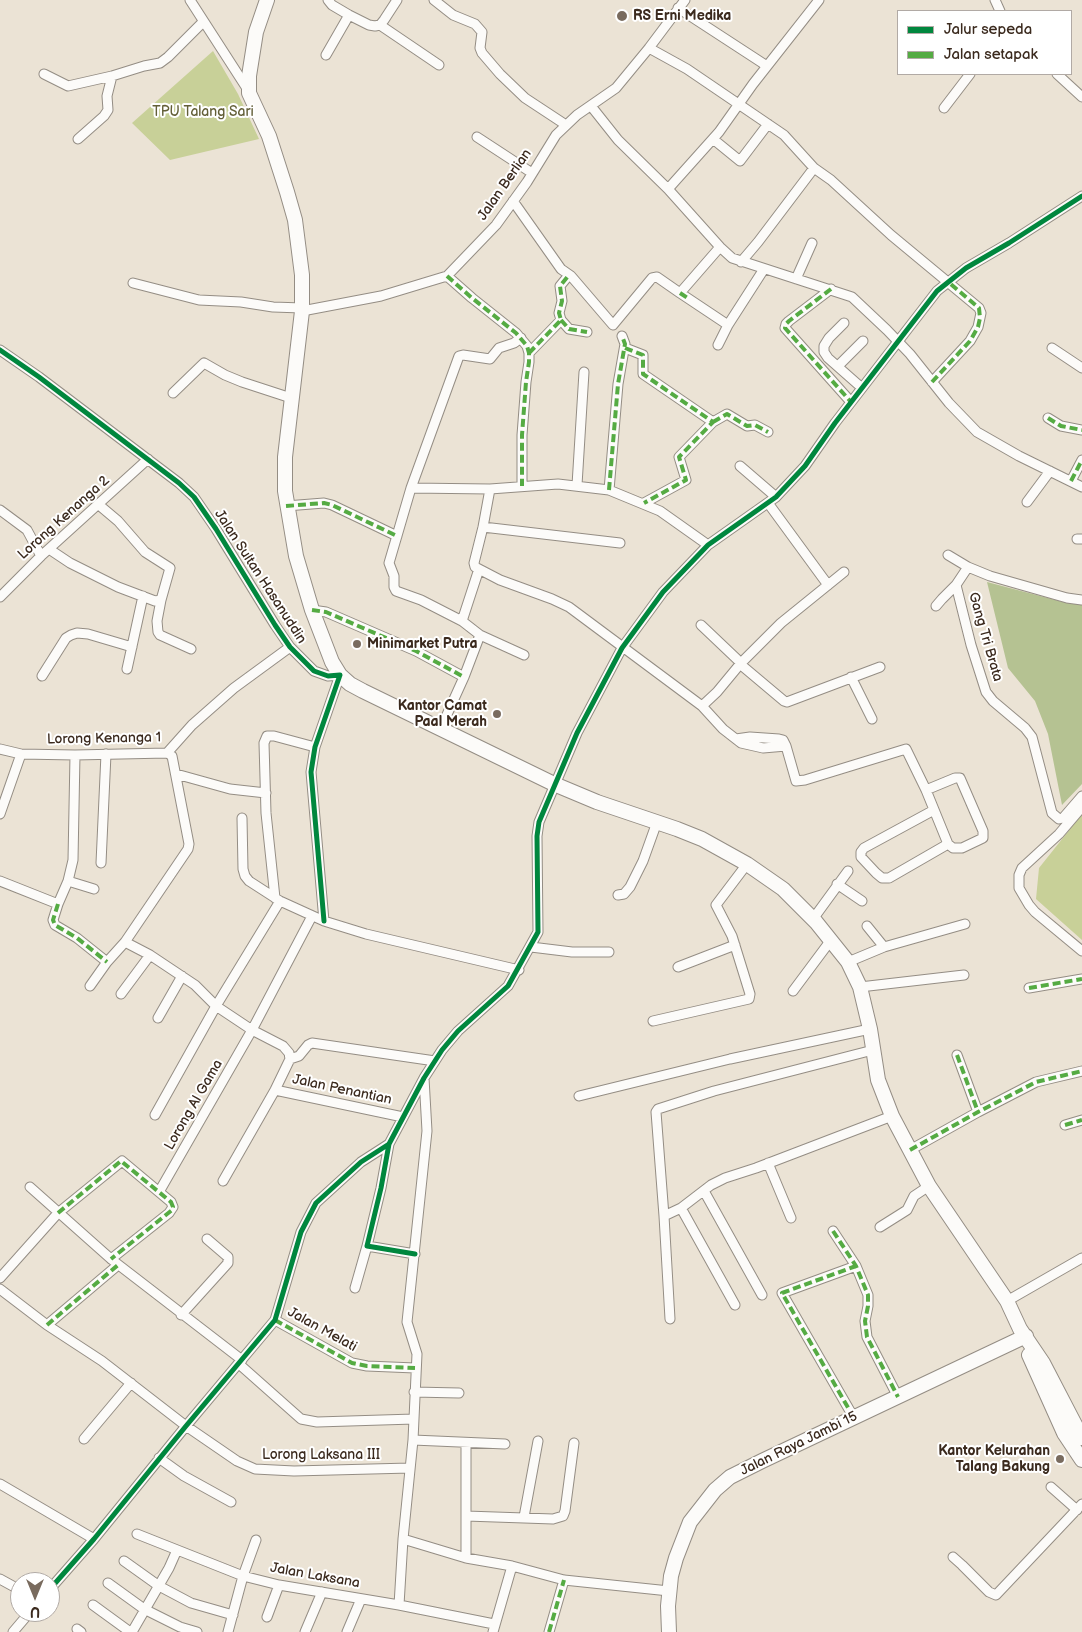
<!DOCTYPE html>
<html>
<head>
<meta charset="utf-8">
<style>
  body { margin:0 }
  #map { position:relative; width:1082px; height:1632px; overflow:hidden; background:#ebe3d5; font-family:"Balsamiq Sans",sans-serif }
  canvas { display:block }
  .legend { position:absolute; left:897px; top:10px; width:175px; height:65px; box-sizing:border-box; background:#fff; border:1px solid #b1aaa5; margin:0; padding:6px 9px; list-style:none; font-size:15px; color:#3b2a1e }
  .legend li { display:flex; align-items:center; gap:10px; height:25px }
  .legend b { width:25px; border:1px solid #b1aaa5 }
  .north { position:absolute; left:10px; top:1572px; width:50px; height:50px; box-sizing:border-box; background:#fff; border:1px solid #b1aaa5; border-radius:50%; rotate:180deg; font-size:14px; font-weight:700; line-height:20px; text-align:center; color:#3b2a1e }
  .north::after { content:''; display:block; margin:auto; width:18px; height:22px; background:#796b5e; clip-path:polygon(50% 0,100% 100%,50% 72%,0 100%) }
</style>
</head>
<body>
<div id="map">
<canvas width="1082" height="1632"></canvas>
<ul class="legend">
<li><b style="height:6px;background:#00873e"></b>Jalur sepeda</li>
<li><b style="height:6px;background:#55ab43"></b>Jalan setapak</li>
</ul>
<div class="north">U</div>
</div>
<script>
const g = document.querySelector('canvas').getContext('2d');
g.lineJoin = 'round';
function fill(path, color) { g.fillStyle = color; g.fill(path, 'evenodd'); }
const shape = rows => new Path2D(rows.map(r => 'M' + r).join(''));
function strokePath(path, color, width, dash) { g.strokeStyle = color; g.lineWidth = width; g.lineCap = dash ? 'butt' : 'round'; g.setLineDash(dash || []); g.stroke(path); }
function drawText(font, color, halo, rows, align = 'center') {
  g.font = font + ' "Balsamiq Sans",sans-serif'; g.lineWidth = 4; g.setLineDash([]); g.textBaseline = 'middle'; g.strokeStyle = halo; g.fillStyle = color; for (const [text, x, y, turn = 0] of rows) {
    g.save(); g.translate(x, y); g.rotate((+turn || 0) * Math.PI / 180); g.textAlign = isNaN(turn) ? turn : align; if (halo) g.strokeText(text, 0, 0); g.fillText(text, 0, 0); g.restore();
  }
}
fill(shape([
  [213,51,238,94,259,139,170,160,132,123],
  [1082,814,1082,940,1036,899,1039,868]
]), '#c8d098');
fill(shape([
  [987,582,1063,602,1082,603,1082,784,1062,805,1048,734,1035,701,1008,668]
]), '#b5c292');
const minor = shape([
  [190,0,248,90],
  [328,0,332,5,349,15,369,25,375,26,380,25,384,20,397,0],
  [434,0,453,15,475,24,482,32,480,48,482,53,500,74,525,98,566,125],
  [995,0,1000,11],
  [678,8,767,66],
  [380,25,439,65],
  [649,48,687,69,784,135,814,168,831,180,891,235,979,308,981,313,978,327,970,341,932,382],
  [326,55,349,15],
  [44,74,68,86,112,76,144,66,160,63,168,57,203,22],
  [1057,74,1082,97],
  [591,106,618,140,668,189,720,247,732,258,852,297,887,330,910,354,949,403,977,432,1019,456,1082,487],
  [944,108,970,74],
  [477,137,532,173],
  [78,139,104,116,108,110,107,96,112,76],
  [713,139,740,161,768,124],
  [668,189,719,132,753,84,819,0],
  [513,201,561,269,571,276,613,325,652,278,657,277,680,293,720,247],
  [741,262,758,242,814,168],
  [447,276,472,298,516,333,527,346,529,353,529,362,526,382,522,435,522,486],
  [796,279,812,243],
  [133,283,199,300,241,302,273,307,302,308],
  [831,289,789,321,786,324,785,328,851,402],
  [680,293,728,325],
  [302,311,381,296,447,276,496,225,527,182,556,135,577,115,616,88,649,48,685,0],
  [561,320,569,329,587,332],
  [844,323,829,338,824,346,824,352,828,358,862,388],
  [718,345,728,325,764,269],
  [625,348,643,355,643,374,713,422,679,457,686,480,644,503],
  [1052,348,1082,368],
  [0,350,39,377,179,483,194,497,216,529,275,625,290,647,314,671,328,676,340,675,315,747,311,772,324,921],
  [529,353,561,320,559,313,562,301,560,286,569,275],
  [838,366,863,341],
  [173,393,204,363,225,375,242,382,291,398],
  [1048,418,1061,426,1082,430],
  [713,422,727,414,747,426,755,425,768,432],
  [740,466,776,497],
  [1071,481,1082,460],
  [577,485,584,372],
  [411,488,459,356,463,355,490,359,499,348,514,343,521,338],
  [490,489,483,527,474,563,475,567,500,580,552,599,569,607,702,706,717,692,741,663,781,623,844,572],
  [609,490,618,384,625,344,622,336],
  [1027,502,1050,471],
  [768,503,828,585],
  [99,505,118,521,145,552,170,568,161,600,157,621,158,632,160,635,191,649],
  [286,506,324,503,332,505,397,536],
  [0,510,27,530,41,556],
  [483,527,620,543],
  [1077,539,1082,539],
  [49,549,70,563,118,587,155,601,161,600],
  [948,555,968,567,990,576,1067,598,1082,600],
  [956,585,971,645,986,692,993,701,1025,728,1032,737,1052,813,1059,819,1063,818,1082,796],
  [0,597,41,556,148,459],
  [936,606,942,599,956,585,968,567],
  [312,610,326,612,416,651,464,677],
  [462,621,479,569],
  [701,625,741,663],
  [480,635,524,655],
  [740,664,784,701,787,702,880,667],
  [127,669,143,596],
  [42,676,66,638,71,635,77,633,88,634,132,647],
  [851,677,872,719],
  [702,706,723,729,741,743,763,748,786,746,796,781,805,780,906,749,926,790,948,844,953,848,962,848,983,838,983,831,960,778,955,778,926,790],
  [440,730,464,677,480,635,462,621,421,600,396,591,394,587,394,576,389,563,411,488,490,489,558,484,609,490,660,511,708,545],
  [736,739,750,737,779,739,783,740,786,746],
  [0,749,21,754,75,755,167,753,192,725,234,688,290,647],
  [176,774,230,789,266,793],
  [1082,807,1059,834,1022,868,1019,875,1019,888,1029,905,1035,912,1082,951],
  [934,810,864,848,861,852,861,857,876,873,882,878,889,878,948,844],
  [0,814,21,754],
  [242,818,243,869,245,876,249,881,280,901,324,921,366,934,519,970],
  [101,863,106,754],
  [0,881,58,904,68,881,73,860,75,755],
  [68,881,94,889],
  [837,884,862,901],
  [618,895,624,894,630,887,643,861,657,822],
  [275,898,266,813,264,743,267,736,274,736,315,747],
  [58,904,53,920,55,925,77,938,107,962],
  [813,919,848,871],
  [867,926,884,947],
  [125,942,150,955,195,985,216,1006,252,1030,283,1046,289,1053,290,1059,275,1090,223,1181],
  [531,947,572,952,609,952],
  [848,962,884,947,965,924],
  [678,967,735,945],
  [90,986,107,962,125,942,188,849,189,844,172,756,167,753],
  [860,987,964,975],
  [1029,988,1082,979],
  [793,991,831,940],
  [121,994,150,955],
  [158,1018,182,976],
  [653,1021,749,999,750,994,732,936,716,905,747,864],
  [957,1055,978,1112],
  [290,1059,299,1056,308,1045,312,1043,435,1061],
  [275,1090,403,1117],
  [579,1096,730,1059,870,1029],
  [155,1115,216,1006,280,901],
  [1065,1125,1082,1120],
  [910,1150,978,1112,1036,1082,1082,1071],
  [768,1163,791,1218],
  [30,1187,111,1259,242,1360],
  [704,1191,762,1295],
  [159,1192,252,1030,312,916],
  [681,1208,735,1305],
  [664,1216,656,1112,658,1109,714,1091,873,1050],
  [880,1227,907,1210,914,1196,929,1186],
  [833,1231,856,1266,868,1295,868,1306,865,1321,867,1337,898,1397],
  [415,1254,367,1246,381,1188,389,1144,424,1078,442,1050,458,1031,508,986,538,932,537,836,539,822,577,733,622,648,663,592,708,545,776,497,805,466,835,423,937,291,966,268,1009,243,1082,196],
  [0,1278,58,1213,122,1161,171,1202,173,1207,169,1213,111,1259],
  [355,1288,367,1246],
  [0,1289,47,1325,102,1361,186,1426,237,1461,255,1469,294,1471,410,1468],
  [1007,1301,1082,1258],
  [181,1315,228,1263,228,1257,207,1239],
  [670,1319,664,1216,681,1208,711,1185,725,1178,756,1168,892,1116],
  [275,1320,352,1363,367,1366,415,1368],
  [47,1325,118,1265],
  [239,1364,301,1419,317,1422,414,1419],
  [414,1392,459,1393],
  [854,1418,782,1293,856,1266],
  [84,1439,131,1383],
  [413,1440,505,1444],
  [159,1458,184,1476,231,1502],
  [0,1484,94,1539],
  [1051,1487,1077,1510],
  [466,1516,553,1519,563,1516,565,1511,574,1443],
  [524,1517,538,1441],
  [137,1534,243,1576,279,1585,399,1605,494,1624],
  [403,1539,466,1558,512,1566,564,1580,669,1591],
  [953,1557,962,1565,989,1592,996,1595,1082,1504],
  [466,1558,466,1443],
  [124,1561,159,1586,191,1603,233,1615],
  [0,1579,20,1590],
  [108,1583,144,1609,180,1627,197,1632],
  [50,1589,94,1539,186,1426,275,1320,301,1232,316,1203,361,1162,389,1144],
  [93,1605,130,1632],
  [399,1605,403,1539,413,1440,417,1354,407,1322,427,1131,424,1078],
  [267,1617,279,1585],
  [77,1629,81,1632],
  [13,1632,30,1612],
  [132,1632,169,1568,177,1550],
  [228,1632,243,1576,256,1540],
  [305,1632,322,1592],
  [347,1632,361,1599],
  [493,1632,512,1566],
  [549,1632,564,1580]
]);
const highway = shape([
  [267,0,256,32,249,76,249,93,269,136,287,192,295,220,302,275,302,311,285,457,285,491,296,556,312,610,332,662,340,675,350,684,363,691,554,784,597,802,677,829,702,839,747,864,783,889,816,922,848,962,860,987,870,1029,878,1080,892,1116,929,1186,1007,1301,1020,1329,1043,1363,1082,1438],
  [1029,1355,1064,1433,1082,1460],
  [669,1632,668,1606,671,1576,676,1558,690,1522,715,1490,730,1477,762,1461,1026,1336]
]);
strokePath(minor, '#948d84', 11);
strokePath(highway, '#948d84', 16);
strokePath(minor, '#fcfbf9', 9);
strokePath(highway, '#fcfbf9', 14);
strokePath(shape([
  [447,276,472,298,516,333,527,346,529,353,529,362,526,382,522,435,522,486],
  [831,289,789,321,786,324,785,328,851,402],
  [680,293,689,299],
  [561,320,569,329,587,332],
  [625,348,643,355,643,374,713,422,679,457,686,480,644,503],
  [529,353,561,320,559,313,562,301,560,286,569,275],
  [932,382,970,341,978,327,980,318,979,308,947,281],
  [1048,418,1061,426,1082,430],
  [713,422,727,414,747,426,755,425,768,432],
  [1071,481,1082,460],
  [609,490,618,384,625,344,622,336],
  [286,506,324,503,332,505,397,536],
  [312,610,326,612,416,651,464,677],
  [58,904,53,920,55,925,77,938,107,962],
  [1029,988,1082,979],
  [957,1055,978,1112],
  [1065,1125,1082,1120],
  [910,1150,978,1112,1036,1082,1082,1071],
  [58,1213,121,1161,171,1202,173,1207,172,1210,111,1259],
  [833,1231,856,1266,868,1295,868,1306,865,1321,867,1337,898,1397],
  [275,1320,352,1363,367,1366,415,1368],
  [47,1325,118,1265],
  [854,1418,782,1293,856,1266],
  [549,1632,564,1580]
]), '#55ab43', 4, [8, 4]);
strokePath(shape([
  [0,350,39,377,179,483,194,497,216,529,275,625,290,647,314,671,328,676,340,675,315,747,311,772,324,921],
  [415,1254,367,1246,381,1188,389,1144,424,1078,442,1050,458,1031,508,986,538,932,537,836,539,822,577,733,622,648,663,592,708,545,776,497,805,466,835,423,937,291,966,268,1009,243,1082,196],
  [50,1589,94,1539,186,1426,275,1320,301,1232,316,1203,361,1162,389,1144]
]), '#00873e', 5);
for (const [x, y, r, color] of [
  [622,16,6,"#796b5e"],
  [357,644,5,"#796b5e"],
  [497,714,5,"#796b5e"],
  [1060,1459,5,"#796b5e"]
]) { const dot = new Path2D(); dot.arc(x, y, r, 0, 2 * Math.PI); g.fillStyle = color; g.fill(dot); strokePath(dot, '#fff', 2); }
drawText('bold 14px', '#3b2a1e', '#fff', [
  ["RS Erni Medika",633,16],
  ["Minimarket Putra",367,644],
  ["Kantor Camat",487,706,"right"],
  ["Paal Merah",487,722,"right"],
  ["Kantor Kelurahan",1050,1451,"right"],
  ["Talang Bakung",1050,1467,"right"]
], 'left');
drawText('14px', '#635f37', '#fff', [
  ["TPU Talang Sari",203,112]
]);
drawText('14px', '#3b2a1e', '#fff', [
  ["Jalan Berlian",505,185,-55],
  ["Lorong Kenanga 2",64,518,-42],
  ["Jalan Sultan Hasanuddin",260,577,57],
  ["Gang Tri Brata",985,637,74],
  ["Lorong Kenanga 1",104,739,-1],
  ["Jalan Penantian",342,1090,12],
  ["Lorong Al Gama",194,1105,-60],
  ["Jalan Melati",322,1330,29],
  ["Jalan Raya Jambi 15",799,1444,-26],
  ["Lorong Laksana III",321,1455],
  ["Jalan Laksana",315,1576,10]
]);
</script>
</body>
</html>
